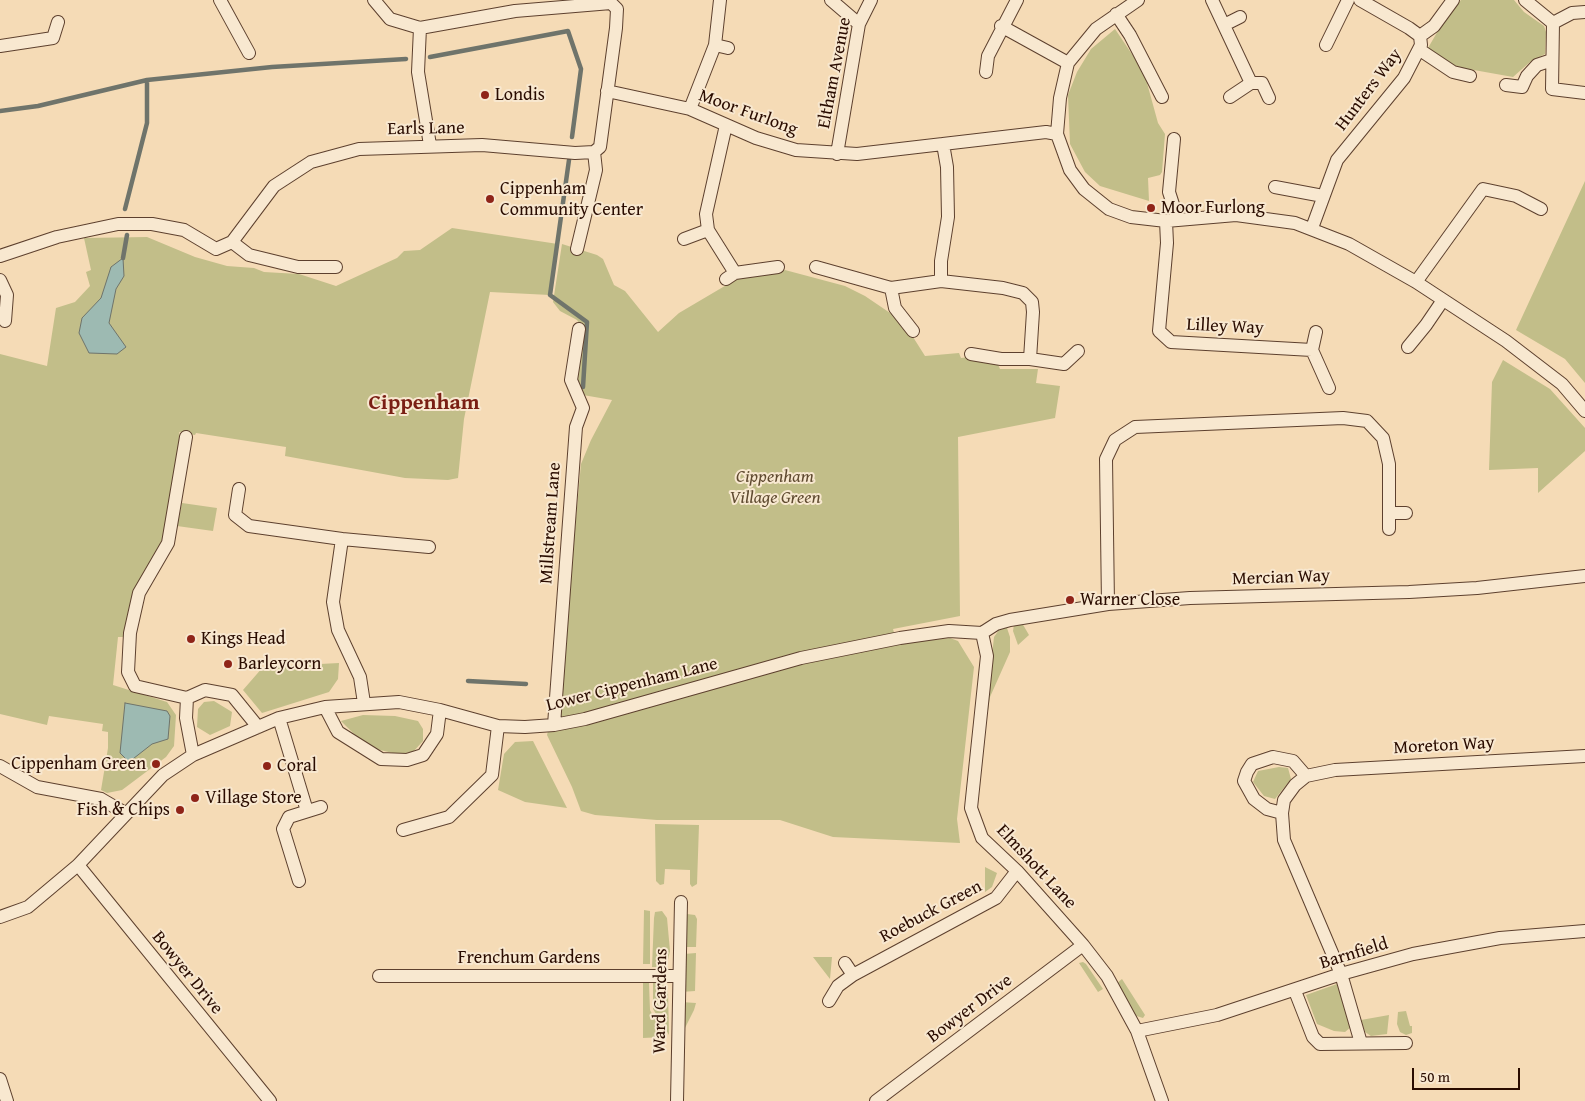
<!DOCTYPE html>
<html>
<head>
<meta charset="utf-8">
<style>
  body { margin:0 }
  #map { position:relative; width:1585px; height:1101px; overflow:hidden; background:#f5dbb6; font-family:"Gentium Book Plus",serif }
  canvas { display:block }
  .scale { position:absolute; left:1412px; top:1068px; width:108px; height:22px; box-sizing:border-box; border:2px solid #2a0c00; border-top:0; padding-left:6px; font-size:15px; line-height:18px; white-space:nowrap; color:#2a0c00; -webkit-text-stroke:4px #f8e8d0; paint-order:stroke }
</style>
</head>
<body>
<div id="map">
<canvas width="1585" height="1101"></canvas>
<div class="scale">50 m</div>
</div>
<script>
const g = document.querySelector('canvas').getContext('2d');
g.lineJoin = 'round';
function fill(path, color) { g.fillStyle = color; g.fill(path, 'evenodd'); }
const shape = rows => new Path2D(rows.map(r => 'M' + r).join(''));
function strokePath(path, color, width, dash) { g.strokeStyle = color; g.lineWidth = width; g.lineCap = dash ? 'butt' : 'round'; g.setLineDash(dash || []); g.stroke(path); }
function drawText(font, color, halo, rows, align = 'center') {
  g.font = font + ' "Gentium Book Plus",serif'; g.lineWidth = 4; g.setLineDash([]); g.textBaseline = 'middle'; g.strokeStyle = halo; g.fillStyle = color; for (const [text, x, y, turn = 0] of rows) {
    g.save(); g.translate(x, y); g.rotate((+turn || 0) * Math.PI / 180); g.textAlign = isNaN(turn) ? turn : align; if (halo) g.strokeText(text, 0, 0); g.fillText(text, 0, 0); g.restore();
  }
}
fill(shape([
  [1461,0,1514,0,1524,12,1544,26,1546,32,1545,54,1530,62,1513,77,1457,67,1428,48,1446,17],
  [1115,29,1144,72,1158,123,1165,134,1162,172,1160,175,1148,178,1149,201,1100,186,1085,172,1070,144,1068,95,1077,72,1091,49],
  [1585,181,1585,383,1565,359,1516,330],
  [452,228,558,244,550,295,490,292,464,419,458,478,448,480,405,478,285,456,286,447,196,433,195,435,179,432,180,436,167,536,125,637,118,637,113,685,167,702,176,715,174,746,166,757,122,790,107,793,101,790,108,748,108,732,102,731,103,724,49,716,47,725,0,714,0,354,47,366,56,308,75,302,90,286,86,272,91,270,84,238,147,237,195,257,227,266,254,268,264,272,299,274,336,286,397,258,404,251,420,250],
  [562,244,597,255,603,259,614,285,625,291,658,332,679,313,740,277,785,270,845,286,865,296,896,317,913,337,925,356,959,353,961,358,985,355,995,358,1000,369,1038,369,1036,383,1060,386,1055,418,958,437,960,616,893,629,897,644,950,638,958,641,974,667,957,819,960,843,833,837,780,820,657,820,595,815,581,811,572,787,547,735,556,699,563,658,581,464,591,440,612,400,583,395,577,387,581,326,577,320,560,311,553,302],
  [1503,360,1550,389,1585,428,1585,451,1538,493,1538,468,1489,470,1492,382],
  [182,503,217,508,213,531,177,526],
  [1022,623,1029,635,1018,645,1013,631,1014,624],
  [1006,625,1010,637,1010,652,990,697,988,711,986,710,994,637,1001,627],
  [339,663,338,679,329,692,262,713,243,690,263,667],
  [214,701,232,712,230,726,210,735,197,727,198,709,204,702],
  [363,715,395,716,418,721,423,729,423,741,413,752,397,754,376,749,357,737,341,721],
  [533,741,567,808,525,802,498,790,504,754,515,742],
  [1279,767,1288,768,1291,779,1275,799,1264,796,1253,782,1258,771],
  [655,824,699,825,697,884,692,887,690,884,690,870,665,869,664,884,660,885,656,881],
  [985,867,997,873,992,887,985,892],
  [644,910,650,911,650,964,643,964],
  [662,911,667,918,670,951,668,960,660,967,652,967,654,918,655,912],
  [687,914,695,915,697,919,696,947,684,947],
  [696,953,695,991,681,992,684,954],
  [813,957,832,957,830,979],
  [1083,962,1086,964,1103,989,1098,992,1079,963],
  [1122,979,1145,1015,1143,1018,1133,1015,1117,983],
  [653,980,664,984,668,991,669,1035,653,1009],
  [643,982,649,983,650,1010,664,1037,643,1038],
  [1337,984,1351,1027,1345,1032,1334,1031,1317,1024,1306,995],
  [681,1002,696,1003,694,1010,681,1036],
  [1406,1011,1410,1026,1412,1026,1412,1033,1406,1035,1400,1032,1397,1024,1398,1012],
  [1389,1015,1387,1034,1371,1036,1365,1032,1361,1020]
]), '#c2be89');
const water = shape([
  [123,258,124,276,116,289,109,323,126,347,117,354,89,353,79,333,82,318,101,298,111,267,123,258],
  [125,703,167,711,170,716,168,739,152,744,129,762,120,753,125,703]
]);
fill(water, '#9dbab2');
strokePath(water, '#6f746b', 1);
strokePath(shape([
  [430,57,568,31,581,69,572,137],
  [0,111,38,106,147,80,272,67,406,59],
  [569,160,550,295,587,322,583,387],
  [125,209,147,123,147,80],
  [123,258,127,235],
  [468,681,526,684]
]), '#6f746b', 4.5);
const street = shape([
  [220,0,249,53],
  [831,0,859,24],
  [1212,0,1251,83],
  [1525,0,1553,23,1552,89,1585,93],
  [1116,14,1130,35,1162,97],
  [1553,23,1572,13,1585,12],
  [1224,25,1240,17],
  [1001,26,1068,63],
  [420,28,418,72,430,145],
  [1420,36,1434,26,1453,0],
  [715,45,728,48],
  [1326,45,1348,0],
  [0,46,53,38,58,22],
  [1420,50,1453,72,1470,76],
  [986,72,988,56,1017,0],
  [1506,85,1522,87,1527,76,1537,65,1552,60],
  [607,91,690,109,756,138,796,150,857,154,1046,132,1057,134,1070,170,1084,189,1109,209,1131,217,1166,221,1236,215,1295,223,1349,244,1416,282,1506,341,1562,384,1585,411],
  [1230,97,1251,83,1262,83,1269,98],
  [690,109,715,45,720,0],
  [726,125,706,214,708,230,735,273],
  [1057,134,1060,98,1068,63,1096,29,1138,0],
  [1174,139,1169,192,1178,220],
  [837,154,859,24,871,0],
  [1275,187,1323,196],
  [1166,221,1167,243,1159,331,1171,342,1312,350],
  [1312,228,1337,160,1404,78,1421,45,1420,36,1409,28,1360,0],
  [684,239,708,230],
  [232,242,249,255,298,267,336,267],
  [577,249,596,170,594,152],
  [0,256,57,237,118,224,152,224,184,230,216,249,232,242,274,186,311,162,359,149,482,145,575,153,594,152,600,147,616,28,617,9,611,3,515,11,420,28,390,19,374,0],
  [816,267,891,288,941,281,1003,288,1023,293,1032,302,1033,312,1030,359],
  [726,279,735,273,778,267],
  [0,280,7,295,5,321],
  [941,281,941,261,948,217,947,167,943,144],
  [1416,282,1483,189,1516,196,1541,209],
  [891,288,895,308,913,331],
  [1316,332,1312,350,1329,388],
  [1408,347,1426,325,1443,300],
  [971,354,1001,359,1030,359,1064,364,1078,351],
  [186,437,168,543,139,593,130,633,128,672,135,686,187,698],
  [239,489,235,515,249,526,342,539,429,547],
  [1389,513,1406,513],
  [342,539,333,602,338,630,360,677,364,703],
  [1108,604,1106,459,1115,440,1135,427,1343,418,1367,421,1383,438,1389,464,1389,529],
  [982,633,996,624,1010,620,1108,604,1190,598,1409,592,1477,588,1585,576],
  [982,633,987,656,971,808,982,838,1017,871,1083,945,1107,976,1137,1031,1162,1101],
  [325,707,338,732,381,759,407,760,423,755,437,734,440,710],
  [279,718,307,811],
  [554,725,576,427,583,408,571,380,579,329],
  [193,755,186,718,187,698,205,690,232,695,258,727],
  [0,766,37,787,101,799,125,813],
  [1282,813,1267,809,1254,799,1244,781,1247,772,1252,764,1273,757,1293,761,1306,776],
  [403,830,449,817,492,775,498,726],
  [78,865,270,1101],
  [299,881,283,829,289,817,321,807],
  [0,917,28,907,78,865,163,775,193,755,279,718,325,707,399,702,440,710,498,726,525,727,554,725,585,719,801,658,900,638,949,631,982,633],
  [845,963,853,975],
  [379,976,679,976],
  [1295,991,1313,1037,1320,1044,1406,1043],
  [829,1001,838,986,853,975,996,898,1017,871],
  [1137,1031,1217,1015,1341,974,1413,954,1500,938,1585,931],
  [1361,1043,1341,974,1284,840,1282,813,1284,800,1295,785,1306,776,1335,770,1585,756],
  [0,1079,7,1101],
  [677,1101,681,902],
  [876,1101,1083,945]
]);
strokePath(street, '#5d402e', 14);
strokePath(street, '#f8e8d0', 12);
for (const [x, y, r, color] of [
  [485,95,5,"#8f2418"],
  [490,199,5,"#8f2418"],
  [1151,208,5,"#8f2418"],
  [1070,600,5,"#8f2418"],
  [191,639,5,"#8f2418"],
  [228,664,5,"#8f2418"],
  [156,764,5,"#8f2418"],
  [267,766,5,"#8f2418"],
  [195,798,5,"#8f2418"],
  [180,810,5,"#8f2418"]
]) { const dot = new Path2D(); dot.arc(x, y, r, 0, 2 * Math.PI); g.fillStyle = color; g.fill(dot); strokePath(dot, '#f8e8d0', 2); }
drawText('18px', '#2a0c00', '#f8e8d0', [
  ["Eltham Avenue",835,73,-79],
  ["Hunters Way",1369,90,-53],
  ["Moor Furlong",748,113,20],
  ["Earls Lane",426,129,-1],
  ["Lilley Way",1225,327,3],
  ["Millstream Lane",551,523,-86],
  ["Mercian Way",1281,578,-2],
  ["Lower Cippenham Lane",632,685,-14],
  ["Moreton Way",1444,746,-3],
  ["Elmshott Lane",1036,867,47],
  ["Roebuck Green",931,912,-28],
  ["Barnfield",1354,954,-17],
  ["Frenchum Gardens",529,958],
  ["Bowyer Drive",187,973,51],
  ["Ward Gardens",661,1001,-89],
  ["Bowyer Drive",970,1009,-37]
]);
drawText('18px', '#2a0c00', '#f8e8d0', [
  ["Londis",495,95],
  ["Cippenham",500,189],
  ["Community Center",500,210],
  ["Moor Furlong",1161,208],
  ["Warner Close",1080,600],
  ["Kings Head",201,639],
  ["Barleycorn",238,664],
  ["Cippenham Green",146,764,"right"],
  ["Coral",277,766],
  ["Village Store",205,798],
  ["Fish & Chips",170,810,"right"]
], 'left');
drawText('italic 18px', '#5f4a30', '#f8e8d0', [
  ["Cippenham",775,477],
  ["Village Green",775,498]
]);
drawText('bold 22px', '#7a1f14', '#f8e8d0', [
  ["Cippenham",424,403]
]);
</script>
</body>
</html>
